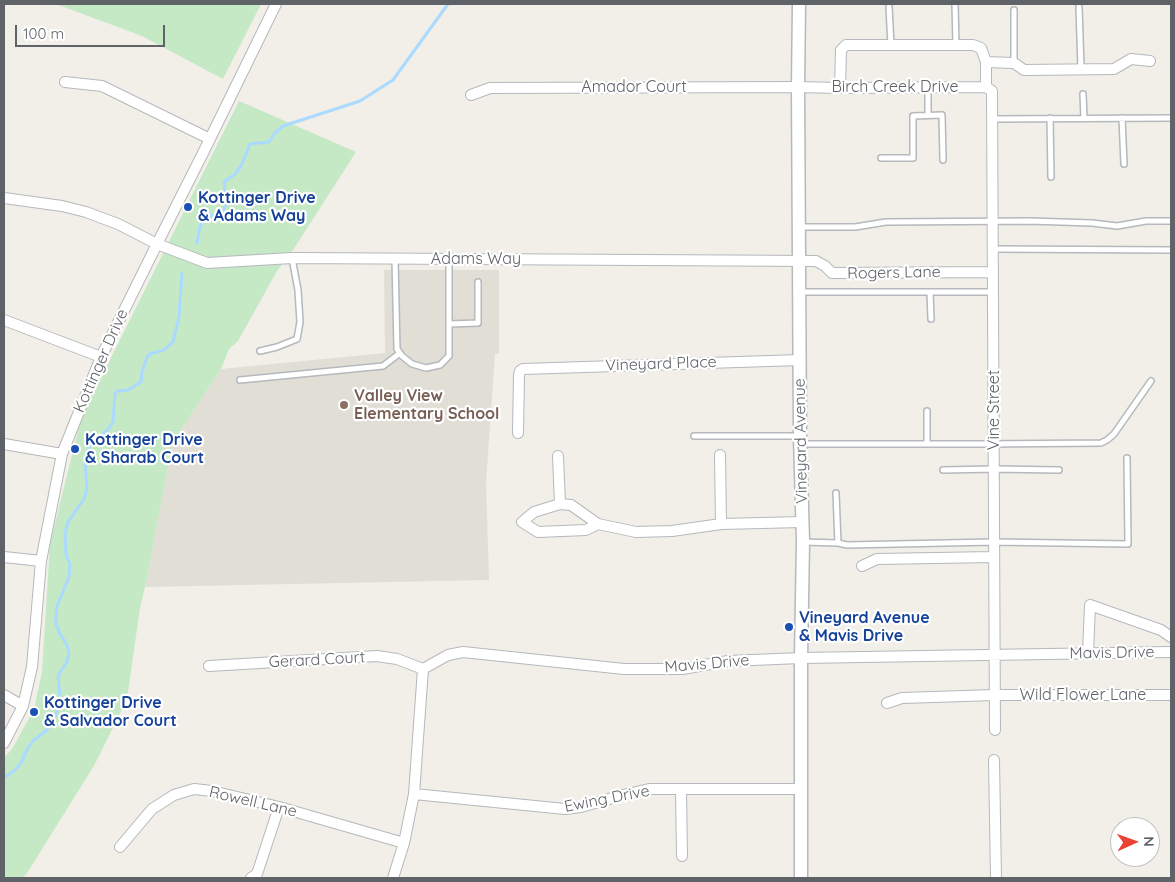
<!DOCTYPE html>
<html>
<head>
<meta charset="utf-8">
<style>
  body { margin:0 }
  #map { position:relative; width:1175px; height:882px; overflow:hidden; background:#f1efe8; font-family:Quicksand,sans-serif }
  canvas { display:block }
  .frame { position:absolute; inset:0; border:5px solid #5f6368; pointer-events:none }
  .north { position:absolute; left:1110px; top:817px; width:50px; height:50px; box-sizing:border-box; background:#fff; border:1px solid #bfc1c3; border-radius:50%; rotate:88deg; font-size:14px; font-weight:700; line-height:20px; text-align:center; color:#5f6368 }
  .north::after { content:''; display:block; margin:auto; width:18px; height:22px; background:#ea4335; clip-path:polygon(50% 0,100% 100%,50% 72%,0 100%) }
  .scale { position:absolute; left:15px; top:25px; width:150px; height:22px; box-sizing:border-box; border:2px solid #5f6368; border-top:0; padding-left:6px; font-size:15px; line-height:18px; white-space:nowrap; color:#5f6368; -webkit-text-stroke:4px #fff; paint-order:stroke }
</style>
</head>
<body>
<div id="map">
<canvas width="1175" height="882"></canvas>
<div class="frame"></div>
<div class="north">N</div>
<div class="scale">100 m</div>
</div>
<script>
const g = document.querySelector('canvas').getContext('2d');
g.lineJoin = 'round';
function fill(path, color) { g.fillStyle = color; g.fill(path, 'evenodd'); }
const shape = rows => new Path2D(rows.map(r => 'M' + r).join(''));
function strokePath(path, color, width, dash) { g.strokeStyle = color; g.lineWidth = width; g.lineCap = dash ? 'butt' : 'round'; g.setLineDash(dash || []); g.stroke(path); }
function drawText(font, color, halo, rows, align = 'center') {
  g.font = font + ' Quicksand,sans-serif'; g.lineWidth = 4.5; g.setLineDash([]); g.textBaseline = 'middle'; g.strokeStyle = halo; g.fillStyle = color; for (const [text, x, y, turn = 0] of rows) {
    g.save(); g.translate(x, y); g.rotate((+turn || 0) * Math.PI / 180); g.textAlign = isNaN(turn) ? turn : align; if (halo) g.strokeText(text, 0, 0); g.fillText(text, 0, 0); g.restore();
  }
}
fill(shape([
  [384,270,499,270,499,354,495,354,486,483,489,580,145,587,173,442,221,369,385,353]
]), '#e1ded6');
fill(shape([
  [56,4,261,4,223,79,142,36],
  [239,101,356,152,293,250,277,271,238,341,229,349,221,369,173,442,145,587,140,608,127,699,95,764,29,870,23,878,4,878,4,758,12,749,34,709,42,672,50,544,81,418]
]), '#c5e8c5');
strokePath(shape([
  [197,243,200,226,208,217,223,211,226,205,224,182,235,174,241,166,250,144,269,142,275,133,283,126,360,101,393,80,448,4],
  [4,778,14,771,21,763,28,748,33,741,48,729,57,712,60,696,58,677,60,672,67,662,69,653,67,645,60,634,56,624,56,616,57,606,69,577,70,564,66,555,65,533,68,522,84,499,87,489,85,460,90,443,101,436,109,428,113,422,115,393,118,391,128,390,141,382,142,372,147,357,150,354,164,350,173,342,179,317,182,273]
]), '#aadaff', 3);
const service = shape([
  [955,4,956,45],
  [889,7,891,45],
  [1079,7,1081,69],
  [1014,63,1014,10],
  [928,88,928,115],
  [1083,94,1084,118],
  [1050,118,1051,177],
  [1122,118,1124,164],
  [993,119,1171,118],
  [881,158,913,158,913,116,942,115,943,160],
  [799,227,855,227,886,222,1030,221,1092,223,1117,226,1146,221,1171,221],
  [993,249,1171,250],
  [395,259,397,349,402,356,412,364,426,368,440,365,449,356,449,259],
  [800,292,993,292],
  [930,292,931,319],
  [449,324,478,323,478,282],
  [260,351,277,347,297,339,300,322,298,290,292,258],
  [240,380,383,366,400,353],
  [927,411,927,444],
  [694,436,800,436],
  [800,444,983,444,1101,443,1107,440,1114,434,1151,381],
  [943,470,994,469,1059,470],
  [836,493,838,543],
  [803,542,838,543,847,545,994,542,1128,544,1127,458]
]);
const minor = shape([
  [986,62,1014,63,1024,70,1114,69,1131,59,1150,61],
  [65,82,102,86,210,139],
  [840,88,841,50,846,45,973,45,981,48,986,62,986,87],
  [471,95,490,88,798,87,840,88,986,87,992,91,995,730],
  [4,198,62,206,86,212,118,224,157,244,207,263,292,258,816,261,825,266,832,273,993,272],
  [4,320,101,357],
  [518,433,519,375,520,371,523,369,800,360],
  [4,444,62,454],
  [720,455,721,524],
  [558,456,560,504],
  [598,524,586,530,538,532,522,522,534,512,560,504,571,505,598,524,636,532,672,531,721,524,802,522],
  [4,557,41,561],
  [862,566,877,559,994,557],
  [1088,653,1090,605,1161,630,1171,637],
  [209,666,377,656,397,659,423,669],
  [423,669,448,655,463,652,624,669,682,669,728,661,801,658,1171,652],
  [4,695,23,706],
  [887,703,902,698,995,695,1171,695],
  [4,743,23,706,32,667,41,561,62,454,101,357,157,244,204,151,276,4],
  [994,760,996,878],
  [681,789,682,856],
  [414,794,565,809,581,807,619,796,649,789,801,789],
  [120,847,152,809,174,795,194,789,212,791,279,807,404,843],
  [251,878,257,874,279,807],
  [393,878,404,843,414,794,423,669]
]);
const tertiary = shape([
  [799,4,798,87,799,261,800,436,803,542,801,658,801,878]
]);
strokePath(service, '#b5b8bc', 8);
strokePath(minor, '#b5b8bc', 12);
strokePath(tertiary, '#b5b8bc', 15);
strokePath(service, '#fff', 5);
strokePath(minor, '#fff', 10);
strokePath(tertiary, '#fff', 12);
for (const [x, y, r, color] of [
  [188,207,5,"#1a4fb4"],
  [344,405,5,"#8d6e63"],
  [75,449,5,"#1a4fb4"],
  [789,627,5,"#1a4fb4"],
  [34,712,5,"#1a4fb4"]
]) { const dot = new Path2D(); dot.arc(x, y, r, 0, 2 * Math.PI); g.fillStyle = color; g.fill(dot); strokePath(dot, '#fff', 2); }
drawText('16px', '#5f6368', '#fff', [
  ["Amador Court",634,87],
  ["Birch Creek Drive",895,87],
  ["Adams Way",476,259],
  ["Rogers Lane",894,273,-1],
  ["Kottinger Drive",101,361,-66],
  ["Vineyard Place",661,364,-2],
  ["Vine Street",994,410,-90],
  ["Vineyard Avenue",801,441,-91],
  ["Mavis Drive",1112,653,-1],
  ["Gerard Court",317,660,-3],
  ["Mavis Drive",707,664,-5],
  ["Wild Flower Lane",1083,695],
  ["Ewing Drive",607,799,-11],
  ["Rowell Lane",253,802,13]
]);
drawText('bold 16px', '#164399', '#fff', [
  ["Kottinger Drive",198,198],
  ["& Adams Way",198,216],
  ["Kottinger Drive",85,440],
  ["& Sharab Court",85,458],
  ["Vineyard Avenue",799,618],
  ["& Mavis Drive",799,636],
  ["Kottinger Drive",44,703],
  ["& Salvador Court",44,721]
], 'left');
drawText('bold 16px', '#785e54', '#fff', [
  ["Valley View",354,396],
  ["Elementary School",354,414]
], 'left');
</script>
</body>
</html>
